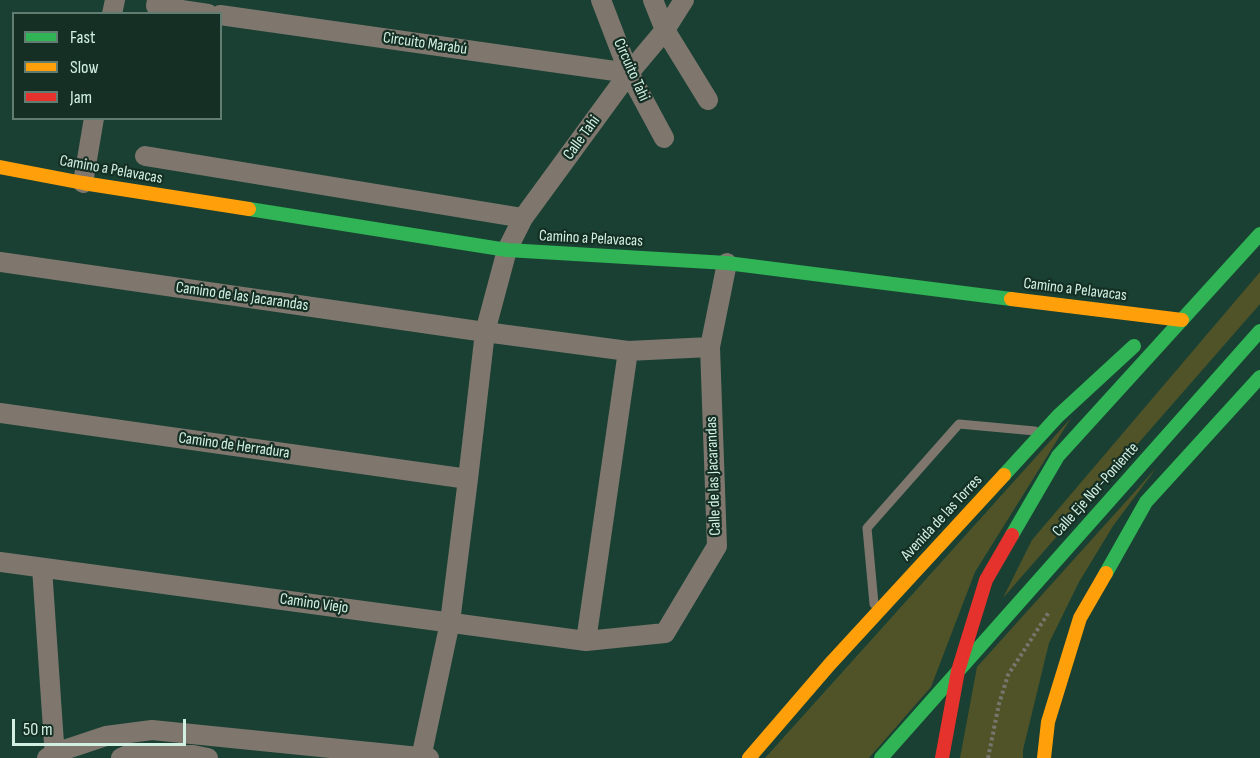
<!DOCTYPE html>
<html>
<head>
<meta charset="utf-8">
<style>
  body { margin:0 }
  #map { position:relative; width:1260px; height:758px; overflow:hidden; background:#194033; font-family:"Sofia Sans Condensed",sans-serif }
  canvas { display:block }
  .legend { position:absolute; left:12px; top:12px; width:210px; height:108px; box-sizing:border-box; background:#162f25; border:2px solid #617c71; margin:0; padding:8px 10px; list-style:none; font-size:18px; color:#d1f0e2 }
  .legend li { display:flex; align-items:center; gap:12px; height:30px }
  .legend b { width:30px; border:2px solid #617c71 }
  .scale { position:absolute; left:12px; top:719px; width:174px; height:27px; box-sizing:border-box; border:3px solid #d1f0e2; border-top:0; padding-left:8px; font-size:18px; line-height:21px; white-space:nowrap; color:#d1f0e2; -webkit-text-stroke:4px #162f25; paint-order:stroke }
</style>
</head>
<body>
<div id="map">
<canvas width="1260" height="758"></canvas>
<ul class="legend">
<li><b style="height:8px;background:#30b455"></b>Fast</li>
<li><b style="height:8px;background:#ff9f0a"></b>Slow</li>
<li><b style="height:8px;background:#e5322d"></b>Jam</li>
</ul>
<div class="scale">50 m</div>
</div>
<script>
const g = document.querySelector('canvas').getContext('2d');
g.lineJoin = 'round';
function fill(path, color) { g.fillStyle = color; g.fill(path, 'evenodd'); }
const shape = rows => new Path2D(rows.map(r => 'M' + r).join(''));
function strokePath(path, color, width, dash) { g.strokeStyle = color; g.lineWidth = width; g.lineCap = dash ? 'butt' : 'round'; g.setLineDash(dash || []); g.stroke(path); }
function drawText(font, color, halo, rows, align = 'center') {
  g.font = font + ' "Sofia Sans Condensed",sans-serif'; g.lineWidth = 4.5; g.setLineDash([]); g.textBaseline = 'middle'; g.strokeStyle = halo; g.fillStyle = color; for (const [text, x, y, turn = 0] of rows) {
    g.save(); g.translate(x, y); g.rotate((+turn || 0) * Math.PI / 180); g.textAlign = isNaN(turn) ? turn : align; if (halo) g.strokeText(text, 0, 0); g.fillText(text, 0, 0); g.restore();
  }
}
fill(shape([
  [1260,272,1260,304,1003,598,1032,540],
  [1071,418,975,572,931,687,869,758,765,758],
  [1157,467,1113,526,1079,582,1049,643,1023,750,1023,758,960,758,977,667]
]), '#505327');
strokePath(shape([
  [988,758,999,704,1008,675,1049,612]
]), '#75776f', 4, [3, 3]);
strokePath(shape([
  [874,604,867,528,959,424,1035,431]
]), '#7f766e', 9);
strokePath(shape([
  [157,0,156,6,208,14],
  [601,0,629,73,664,138],
  [653,0,665,30,708,100],
  [112,14,115,0],
  [220,15,629,73],
  [145,156,523,218],
  [83,183,94,118],
  [0,262,485,332,628,351,710,347],
  [0,413,468,479],
  [0,562,586,641,665,633,717,546,710,347,727,263],
  [42,568,55,758],
  [586,641,628,351],
  [47,758,55,753,106,736,152,730,429,758],
  [121,758,128,755,193,755,208,758],
  [421,758,450,622,468,479,485,332,507,250,523,218,629,73,665,30,684,0]
]), '#7f766e', 20);
strokePath(shape([
  [249,209,507,250,727,263,1011,299],
  [1004,475,1058,416,1134,346],
  [1012,535,1058,456,1260,234],
  [1106,573,1146,502,1260,377],
  [881,758,1260,331]
]), '#30b455', 14);
strokePath(shape([
  [0,167,83,183,249,209],
  [1011,299,1182,320],
  [749,758,830,664,1004,475],
  [1044,758,1048,722,1080,618,1106,573]
]), '#ff9f0a', 14);
strokePath(shape([
  [942,758,958,671,986,580,1012,535]
]), '#e5322d', 14);
drawText('16px', '#d1f0e2', '#162f25', [
  ["Circuito Marabú",425,44,8],
  ["Circuito Tahi",631,70,66],
  ["Calle Tahi",582,138,-54],
  ["Camino a Pelavacas",111,170,10],
  ["Camino a Pelavacas",591,239,3],
  ["Camino a Pelavacas",1075,290,7],
  ["Camino de las Jacarandas",242,297,8],
  ["Camino de Herradura",234,446,8],
  ["Calle de las Jacarandas",714,476,-92],
  ["Calle Eje Nor-Poniente",1096,490,-48],
  ["Avenida de las Torres",942,518,-47],
  ["Camino Viejo",314,604,8]
]);
</script>
</body>
</html>
